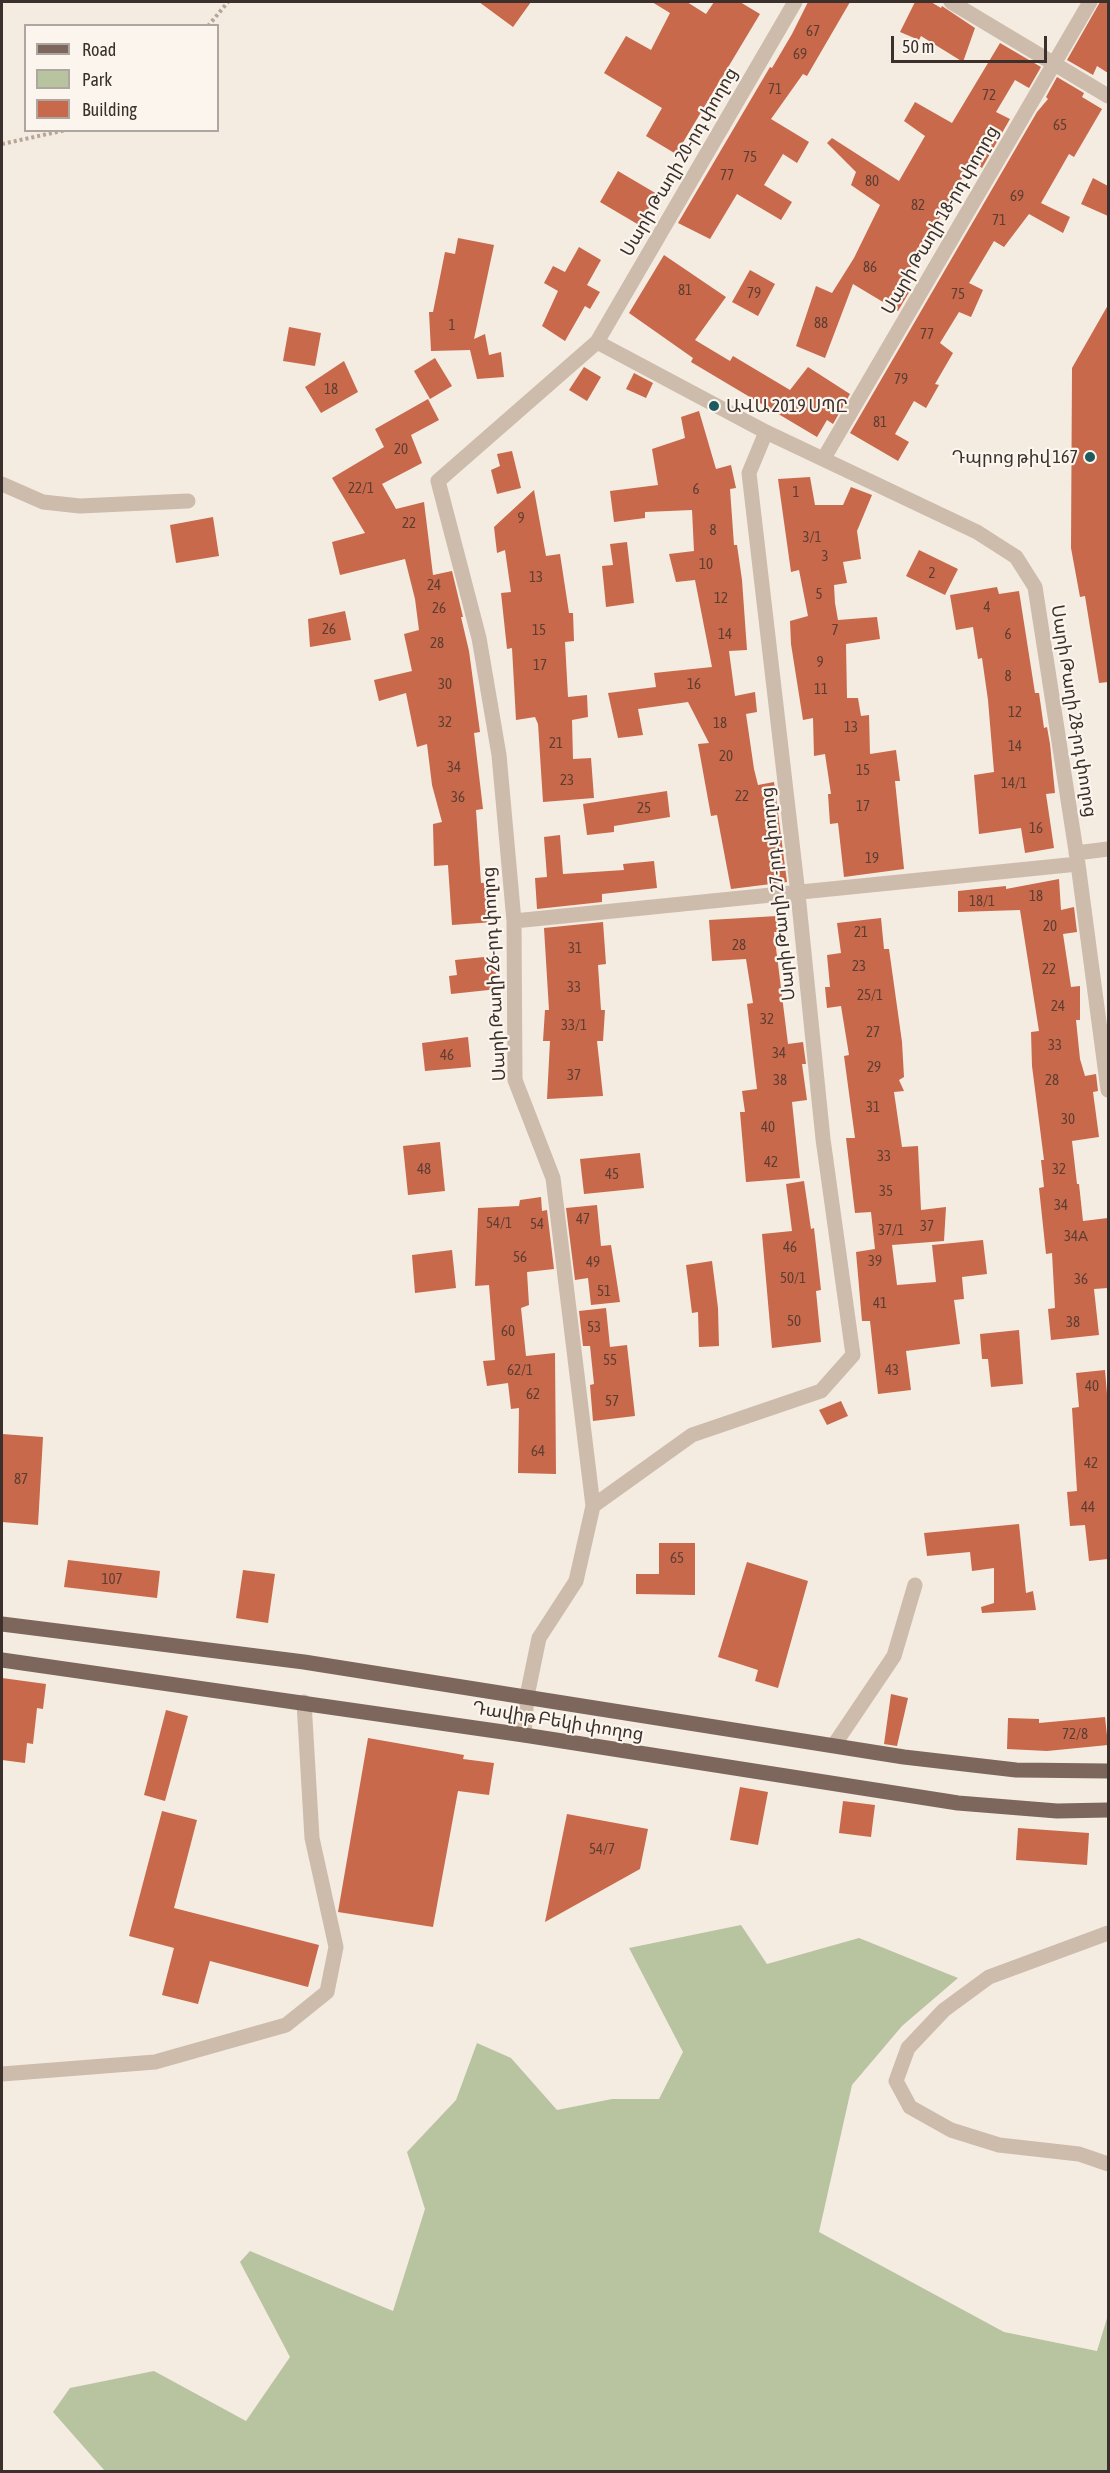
<!DOCTYPE html>
<html>
<head>
<meta charset="utf-8">
<style>
  body { margin:0 }
  #map { position:relative; width:1110px; height:2473px; overflow:hidden; background:#f4ebe1; font-family:"Asap Condensed",sans-serif }
  canvas { display:block }
  .frame { position:absolute; inset:0; border:3px solid #3b302b; pointer-events:none }
  .legend { position:absolute; left:24px; top:24px; width:195px; height:108px; box-sizing:border-box; background:#fbf5ee; border:2px solid #aea6a0; margin:0; padding:8px 10px; list-style:none; font-size:18px; color:#3b302b }
  .legend li { display:flex; align-items:center; gap:12px; height:30px }
  .legend b { width:30px; border:2px solid #aea6a0 }
  .scale { position:absolute; left:891px; top:36px; width:156px; height:27px; box-sizing:border-box; border:3px solid #3b302b; border-top:0; padding-left:8px; font-size:18px; line-height:21px; white-space:nowrap; color:#3b302b; -webkit-text-stroke:4px #fbf5ee; paint-order:stroke }
</style>
</head>
<body>
<div id="map">
<canvas width="1110" height="2473"></canvas>
<div class="frame"></div>
<ul class="legend">
<li><b style="height:8px;background:#7d675c"></b>Road</li>
<li><b style="height:16px;background:#b8c4a0"></b>Park</li>
<li><b style="height:16px;background:#c8694b"></b>Building</li>
</ul>
<div class="scale">50 m</div>
</div>
<script>
const g = document.querySelector('canvas').getContext('2d');
g.lineJoin = 'round';
function fill(path, color) { g.fillStyle = color; g.fill(path, 'evenodd'); }
const shape = rows => new Path2D(rows.map(r => 'M' + r).join(''));
function strokePath(path, color, width, dash) { g.strokeStyle = color; g.lineWidth = width; g.lineCap = dash ? 'butt' : 'round'; g.setLineDash(dash || []); g.stroke(path); }
function drawText(font, color, halo, rows, align = 'center') {
  g.font = font + ' "Asap Condensed","Noto Sans Armenian",sans-serif'; g.lineWidth = 4.5; g.setLineDash([]); g.textBaseline = 'middle'; g.strokeStyle = halo; g.fillStyle = color; for (const [text, x, y, turn = 0] of rows) {
    g.save(); g.translate(x, y); g.rotate((+turn || 0) * Math.PI / 180); g.textAlign = isNaN(turn) ? turn : align; if (halo) g.strokeText(text, 0, 0); g.fillText(text, 0, 0); g.restore();
  }
}
fill(shape([
  [741,1925,767,1964,859,1938,958,1978,902,2026,852,2085,819,2232,1004,2332,1097,2351,1108,2315,1108,2471,105,2471,53,2412,70,2388,154,2371,246,2421,290,2357,240,2262,250,2251,393,2311,425,2209,407,2152,456,2100,477,2043,511,2058,557,2110,612,2099,659,2099,683,2052,629,1948]
]), '#b8c4a0');
fill(shape([
  [479,2,531,2,513,27],
  [652,2,687,2,706,14,714,2,740,2,760,14,676,154,646,136,662,108,604,73,626,36,651,50,670,13],
  [808,2,850,2,807,76,803,74,771,119,809,142,797,163,783,154,764,185,792,202,781,220,737,194,710,239,678,223,770,67,772,68,792,34],
  [915,2,931,2,941,8,942,6,975,28,963,62,921,36,919,40,900,32],
  [1100,2,1108,2,1108,73,1097,66,1093,75,1067,60],
  [1000,43,1041,67,1029,88,1015,80,996,112,1010,119,982,168,972,161,902,283,911,289,898,311,853,284,825,358,796,346,816,286,832,293,854,258,880,205,851,185,856,172,827,143,832,138,899,181,925,136,904,121,915,102,952,123],
  [1057,77,1084,93,1082,97,1102,109,1074,157,1069,154,1041,203,1070,217,1063,233,1029,214,1004,247,994,241,969,283,983,290,971,317,959,312,940,343,953,353,935,384,939,385,926,408,914,401,895,434,909,442,898,461,850,433,1037,112,1048,99,1046,97],
  [618,171,657,194,639,225,600,202],
  [1093,178,1108,186,1108,216,1081,204],
  [458,238,494,245,474,339,485,334,489,355,501,352,504,377,477,379,470,350,431,351,429,312,433,312,445,252,455,254],
  [579,247,601,260,587,285,600,292,590,309,585,306,565,341,542,326,558,291,544,283,553,266,565,272],
  [664,255,726,297,695,340,730,361,733,356,790,390,808,367,850,394,833,424,827,420,817,437,691,362,693,358,629,313],
  [750,270,775,284,758,316,732,302],
  [1108,305,1108,682,1099,683,1085,596,1080,597,1071,548,1072,368],
  [289,327,321,333,315,366,283,361],
  [435,358,452,386,430,399,414,371],
  [344,361,358,392,321,413,305,387],
  [584,367,601,377,587,401,569,390],
  [634,373,653,383,646,398,626,389],
  [428,399,439,420,411,435,422,463,382,484,396,509,424,502,433,575,452,571,463,617,461,617,469,651,480,732,474,733,483,809,476,810,481,883,491,882,494,922,452,925,448,865,434,866,433,824,442,822,432,785,427,744,417,747,406,693,379,701,374,680,412,671,404,634,419,630,415,599,405,559,340,575,332,542,365,533,332,478,384,447,375,429],
  [699,411,716,469,731,465,736,488,730,489,734,545,737,545,742,580,747,650,729,651,735,696,755,692,757,712,746,714,754,769,758,785,774,782,787,882,731,889,717,815,711,816,698,744,709,743,688,702,638,709,643,735,618,738,608,693,656,687,654,673,712,667,695,580,676,582,669,554,694,551,692,510,645,512,645,518,614,522,610,491,658,485,652,449,685,438,681,417],
  [512,451,521,488,497,494,491,470,500,466,497,454],
  [810,477,815,505,843,505,851,487,872,495,857,531,861,559,843,562,847,583,834,585,835,603,838,620,877,617,880,639,846,644,847,698,858,698,861,716,869,715,870,754,896,750,900,781,895,781,904,869,844,877,838,823,830,824,828,794,831,794,825,754,814,756,813,718,803,720,791,644,790,621,808,616,799,570,791,572,778,479],
  [534,490,546,556,560,554,569,613,573,613,574,641,565,642,568,697,587,695,588,717,572,720,573,759,591,758,594,798,543,802,538,724,535,717,516,720,512,648,507,649,501,593,511,592,505,550,497,553,494,527],
  [213,517,219,556,176,563,170,525],
  [627,542,634,603,606,607,602,566,613,565,610,544],
  [919,550,958,569,945,595,906,576],
  [997,587,999,594,1019,591,1035,693,1039,693,1044,728,1047,727,1050,744,1055,793,1046,794,1054,848,1025,853,1021,828,979,834,974,775,994,772,988,700,982,658,978,659,973,627,956,630,950,595],
  [345,611,351,640,310,647,308,619],
  [667,791,670,817,614,826,614,832,587,835,583,804],
  [560,835,563,874,624,870,623,864,654,861,657,888,602,894,602,902,537,909,535,878,547,877,544,837],
  [1059,879,1061,910,1074,907,1077,932,1063,934,1071,987,1080,986,1080,1020,1076,1020,1080,1059,1085,1076,1096,1074,1098,1091,1093,1092,1099,1137,1072,1141,1077,1184,1079,1184,1083,1221,1108,1218,1108,1288,1094,1289,1099,1335,1051,1340,1048,1309,1055,1308,1052,1253,1046,1254,1039,1188,1044,1187,1041,1160,1044,1160,1032,1066,1031,1032,1039,1031,1020,910,958,912,958,891,1006,886,1006,889],
  [777,916,782,932,774,932,788,1044,803,1042,806,1064,802,1064,807,1100,792,1102,800,1178,746,1182,740,1112,745,1112,742,1091,757,1089,747,1004,753,1003,746,959,712,961,709,920],
  [881,918,884,949,889,949,902,1042,904,1077,899,1080,904,1091,894,1092,902,1147,918,1146,921,1210,946,1207,944,1241,892,1245,897,1285,936,1282,932,1245,983,1240,987,1274,962,1277,964,1299,954,1300,960,1344,906,1351,911,1390,878,1394,870,1321,862,1321,856,1252,875,1249,871,1212,855,1213,846,1138,855,1138,844,1056,849,1055,841,1006,827,1008,825,987,830,987,827,955,841,953,837,923],
  [603,922,606,964,598,965,601,1010,605,1010,603,1041,597,1041,603,1096,547,1099,550,1041,543,1041,545,1010,549,1010,544,928],
  [494,956,498,989,451,994,449,976,457,975,455,960],
  [468,1037,471,1067,425,1071,422,1043],
  [440,1142,445,1191,408,1195,403,1146],
  [640,1153,644,1188,584,1194,580,1159],
  [804,1181,811,1229,814,1228,821,1290,816,1291,821,1342,772,1348,762,1234,792,1231,786,1184],
  [541,1197,542,1211,547,1210,554,1269,527,1272,529,1305,521,1308,526,1356,555,1353,556,1474,518,1473,519,1408,511,1409,508,1383,487,1386,483,1361,495,1360,489,1285,475,1286,478,1208,519,1206,520,1200],
  [597,1205,601,1246,611,1245,620,1302,591,1305,588,1278,575,1280,566,1208],
  [452,1250,456,1288,415,1293,412,1255],
  [712,1261,718,1308,719,1346,699,1347,698,1312,692,1313,686,1265],
  [606,1308,610,1347,627,1345,635,1416,593,1421,590,1385,594,1384,590,1346,583,1346,579,1311],
  [1019,1330,1023,1384,991,1387,988,1359,982,1359,980,1334],
  [1105,1370,1108,1406,1108,1559,1089,1561,1085,1525,1070,1526,1067,1492,1077,1491,1072,1408,1079,1407,1076,1373],
  [841,1401,848,1416,827,1425,819,1410],
  [2,1434,43,1437,38,1525,2,1522],
  [1019,1524,1026,1593,1033,1591,1036,1610,982,1613,981,1607,994,1603,994,1568,972,1571,970,1552,927,1556,924,1533],
  [659,1543,695,1543,695,1595,636,1594,636,1574,659,1574],
  [68,1560,160,1571,157,1598,64,1587],
  [747,1562,808,1581,778,1688,755,1681,758,1670,718,1657],
  [243,1570,275,1574,268,1623,236,1618],
  [2,1678,46,1684,43,1709,37,1708,33,1744,27,1743,25,1763,2,1760],
  [891,1694,908,1698,897,1746,884,1744],
  [166,1710,188,1716,165,1801,144,1795],
  [1105,1717,1108,1745,1047,1751,1007,1749,1008,1718,1039,1719,1039,1723],
  [368,1738,464,1755,463,1759,494,1763,489,1795,458,1791,433,1927,338,1912],
  [740,1787,768,1792,758,1845,730,1840],
  [843,1801,875,1805,871,1837,839,1833],
  [162,1811,197,1820,174,1908,319,1945,308,1987,210,1961,198,2004,162,1995,174,1948,129,1936],
  [567,1814,648,1829,640,1869,545,1922],
  [1018,1828,1089,1833,1087,1865,1016,1860]
]), '#c8694b');
strokePath(shape([
  [208,26,228,2],
  [2,144,66,130]
]), '#b9a596', 4, [3, 3]);
strokePath(shape([
  [951,2,1108,96],
  [597,342,766,432,977,532,1016,557,1035,587,1078,864,1108,1090],
  [824,458,1090,2],
  [2,484,43,502,80,506,188,501],
  [1076,853,1108,849],
  [514,921,1078,864],
  [593,1506,692,1435,821,1391,853,1355,823,1139,798,894,749,473,766,432],
  [524,1735,527,1696,539,1638,576,1581,593,1506,553,1178,515,1080,514,921,499,755,479,638,438,481,597,342,795,2],
  [834,1745,894,1656,915,1585],
  [1108,1933,989,1977,944,2010,908,2048,896,2081,910,2107,951,2130,999,2145,1079,2154,1108,2164],
  [2,2074,155,2062,286,2025,327,1992,336,1947,312,1838,304,1702]
]), '#cdbbac', 15);
strokePath(shape([
  [2,1624,304,1662,904,1757,1016,1770,1108,1771],
  [2,1660,524,1735,958,1803,1057,1811,1108,1810]
]), '#7d675c', 15);
for (const [x, y, r, color] of [
  [714,406,6,"#1f5a5e"],
  [1090,457,6,"#1f5a5e"]
]) { const dot = new Path2D(); dot.arc(x, y, r, 0, 2 * Math.PI); g.fillStyle = color; g.fill(dot); strokePath(dot, '#fbf5ee', 2); }
drawText('15px', '#5e3e33', null, [
  ["67",813,31],
  ["69",800,54],
  ["71",775,89],
  ["72",989,95],
  ["65",1060,125],
  ["75",750,157],
  ["77",727,175],
  ["80",872,181],
  ["69",1017,196],
  ["82",918,205],
  ["71",999,220],
  ["86",870,267],
  ["81",685,290],
  ["79",754,293],
  ["75",958,294],
  ["88",821,323],
  ["1",452,325],
  ["77",927,334],
  ["79",901,379],
  ["18",331,389],
  ["81",880,422],
  ["20",401,449],
  ["22/1",361,488],
  ["6",696,489],
  ["1",796,492],
  ["9",521,518],
  ["22",409,523],
  ["8",713,530],
  ["3/1",812,537],
  ["3",825,556],
  ["10",706,564],
  ["2",932,573],
  ["13",536,577],
  ["24",434,585],
  ["5",819,594],
  ["12",721,598],
  ["4",987,607],
  ["26",439,608],
  ["26",329,629],
  ["15",539,630],
  ["7",835,630],
  ["14",725,634],
  ["6",1008,634],
  ["28",437,643],
  ["9",820,662],
  ["17",540,665],
  ["8",1008,676],
  ["30",445,684],
  ["16",694,684],
  ["11",821,689],
  ["12",1015,712],
  ["32",445,722],
  ["18",720,723],
  ["13",851,727],
  ["21",556,743],
  ["14",1015,746],
  ["20",726,756],
  ["34",454,767],
  ["15",863,770],
  ["23",567,780],
  ["14/1",1014,783],
  ["22",742,796],
  ["36",458,797],
  ["17",863,806],
  ["25",644,808],
  ["16",1036,828],
  ["19",872,858],
  ["18",1036,896],
  ["18/1",982,901],
  ["20",1050,926],
  ["21",861,932],
  ["28",739,945],
  ["31",575,948],
  ["23",859,966],
  ["22",1049,969],
  ["33",574,987],
  ["25/1",870,995],
  ["24",1058,1006],
  ["32",767,1019],
  ["33/1",574,1025],
  ["27",873,1032],
  ["33",1055,1045],
  ["34",779,1053],
  ["46",447,1055],
  ["29",874,1067],
  ["37",574,1075],
  ["38",780,1080],
  ["28",1052,1080],
  ["31",873,1107],
  ["30",1068,1119],
  ["40",768,1127],
  ["33",884,1156],
  ["42",771,1162],
  ["48",424,1169],
  ["32",1059,1169],
  ["45",612,1174],
  ["35",886,1191],
  ["34",1061,1205],
  ["47",583,1219],
  ["54/1",499,1223],
  ["54",537,1224],
  ["37",927,1226],
  ["37/1",891,1230],
  ["34А",1076,1236],
  ["46",790,1247],
  ["56",520,1257],
  ["39",875,1261],
  ["49",593,1262],
  ["50/1",793,1278],
  ["36",1081,1279],
  ["51",604,1291],
  ["41",880,1303],
  ["50",794,1321],
  ["38",1073,1322],
  ["53",594,1327],
  ["60",508,1331],
  ["55",610,1360],
  ["62/1",520,1370],
  ["43",892,1370],
  ["40",1092,1386],
  ["62",533,1394],
  ["57",612,1401],
  ["64",538,1451],
  ["42",1091,1463],
  ["87",21,1479],
  ["44",1088,1507],
  ["65",677,1558],
  ["107",112,1579],
  ["72/8",1075,1734],
  ["54/7",602,1849]
]);
drawText('18px', '#3b302b', '#fbf5ee', [
  ["Սարի Թաղի 20-րդ փողոց",679,162,-60],
  ["Սարի Թաղի 18-րդ փողոց",940,220,-60],
  ["Սարի Թաղի 28-րդ փողոց",1074,711,81],
  ["Սարի Թաղի 27-րդ փողոց",778,894,-96],
  ["Սարի Թաղի 26-րդ փողոց",494,974,-93],
  ["Դավիթ Բեկի փողոց",558,1721,9]
]);
drawText('18px', '#3b302b', '#fbf5ee', [
  ["ԱՎԱ 2019 ՍՊԸ",726,406],
  ["Դպրոց թիվ 167",1078,457,"right"]
], 'left');
</script>
</body>
</html>
